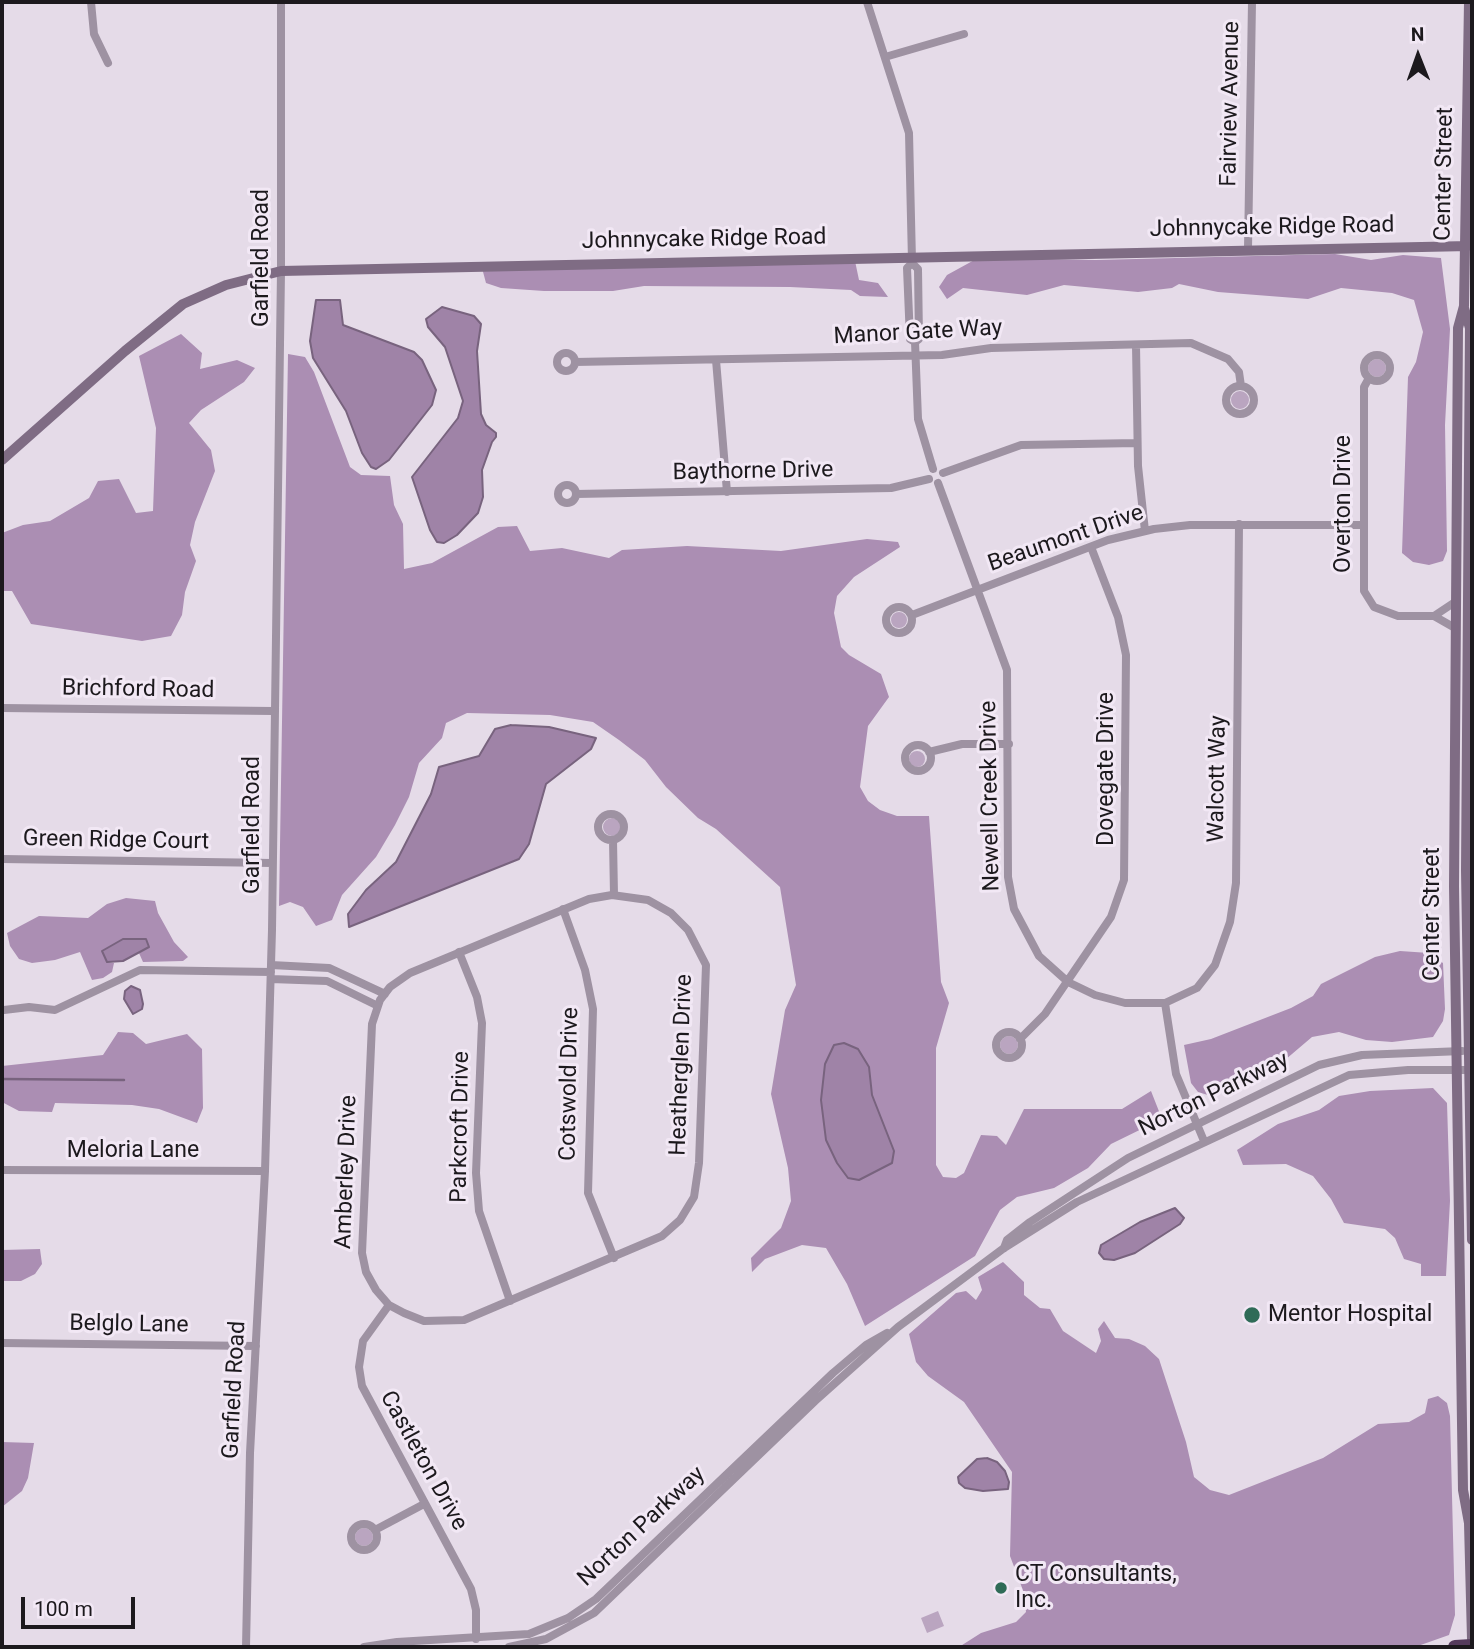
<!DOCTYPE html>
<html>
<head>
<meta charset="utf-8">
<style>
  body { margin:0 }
  #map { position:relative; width:1474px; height:1649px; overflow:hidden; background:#e5dbe8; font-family:Roboto,sans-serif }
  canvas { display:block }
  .frame { position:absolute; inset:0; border:4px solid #1c191d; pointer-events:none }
  .north { position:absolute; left:1383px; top:21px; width:70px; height:70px; -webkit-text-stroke:5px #f2e8f5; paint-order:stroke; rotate:359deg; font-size:19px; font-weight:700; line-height:28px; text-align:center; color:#1c191d }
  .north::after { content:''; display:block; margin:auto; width:24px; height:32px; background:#1c191d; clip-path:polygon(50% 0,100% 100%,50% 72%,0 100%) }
  .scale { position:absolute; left:21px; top:1597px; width:114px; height:32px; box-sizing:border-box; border:4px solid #1c191d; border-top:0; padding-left:9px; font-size:21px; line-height:24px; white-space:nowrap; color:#1c191d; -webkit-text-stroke:5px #f2e8f5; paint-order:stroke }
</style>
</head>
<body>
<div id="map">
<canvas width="1474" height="1649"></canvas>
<div class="frame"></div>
<div class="north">N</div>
<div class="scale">100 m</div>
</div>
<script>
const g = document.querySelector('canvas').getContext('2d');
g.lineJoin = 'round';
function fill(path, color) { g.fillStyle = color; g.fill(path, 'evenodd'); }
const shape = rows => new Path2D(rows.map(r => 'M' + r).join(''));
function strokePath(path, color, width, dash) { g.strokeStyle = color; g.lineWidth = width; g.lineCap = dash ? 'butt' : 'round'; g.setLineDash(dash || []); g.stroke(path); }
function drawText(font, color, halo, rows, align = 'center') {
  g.font = font + ' Roboto,sans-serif'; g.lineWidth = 6; g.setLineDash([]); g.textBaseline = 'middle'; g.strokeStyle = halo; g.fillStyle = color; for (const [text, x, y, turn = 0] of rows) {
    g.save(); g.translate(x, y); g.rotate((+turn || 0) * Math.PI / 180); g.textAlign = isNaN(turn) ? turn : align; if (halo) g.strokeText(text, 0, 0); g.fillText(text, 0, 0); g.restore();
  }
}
fill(shape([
  '1368 368a9 9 0 1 1 18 0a9 9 0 1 1-18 0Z',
  '1231 400a9 9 0 1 1 18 0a9 9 0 1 1-18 0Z',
  '891 620a8 8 0 1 1 16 0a8 8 0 1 1-16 0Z',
  '909 759a8 8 0 1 1 16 0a8 8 0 1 1-16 0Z',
  '603 827a9 9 0 1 1 18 0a9 9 0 1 1-18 0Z',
  '1000 1045a9 9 0 1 1 18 0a9 9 0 1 1-18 0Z',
  '355 1537a9 9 0 1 1 18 0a9 9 0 1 1-18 0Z',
  [938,1611,944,1626,927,1633,921,1618]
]), '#baa5c0');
fill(shape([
  [1335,254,1371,260,1403,255,1441,258,1450,329,1445,425,1447,551,1443,561,1429,565,1413,562,1402,553,1408,377,1416,362,1423,332,1414,300,1392,293,1341,288,1308,299,1218,292,1179,284,1172,288,1138,292,1064,285,1027,295,963,288,947,299,939,287,947,275,978,258,1096,260],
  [855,261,859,280,878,283,888,297,860,296,851,290,790,287,644,286,613,291,544,291,501,288,486,283,482,268],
  [181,334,202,353,200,369,237,360,255,368,244,382,201,410,189,423,211,450,215,471,195,522,190,545,196,561,185,592,182,615,171,636,142,641,31,624,12,591,2,591,2,533,23,525,50,521,89,498,98,481,119,479,136,513,153,511,156,428,139,356],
  [288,354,305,357,314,372,350,467,361,475,390,476,394,505,403,524,404,569,432,563,498,527,517,526,530,551,562,548,609,558,622,550,687,546,781,551,867,539,898,542,900,547,854,577,837,596,834,613,841,647,849,655,881,674,889,697,868,726,860,787,868,801,880,810,897,816,929,816,941,982,949,1003,936,1048,936,1165,943,1177,956,1178,964,1173,981,1135,997,1136,1006,1145,1024,1109,1122,1109,1151,1091,1162,1119,1111,1144,1088,1168,1054,1188,1017,1197,1000,1210,975,1256,865,1326,847,1284,826,1248,802,1245,765,1259,752,1272,751,1258,781,1228,791,1201,788,1168,771,1094,785,1010,796,985,780,887,716,829,698,818,666,787,645,760,619,740,593,722,550,715,467,713,446,723,442,738,419,763,409,797,395,825,376,857,342,895,332,920,316,926,303,907,290,902,279,906],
  [126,898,155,901,158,913,174,942,188,957,183,961,143,962,139,953,149,947,107,962,114,963,112,972,103,978,92,980,80,952,55,960,32,963,19,959,10,946,7,933,39,916,88,918,107,904],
  [1400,951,1429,953,1443,963,1445,1009,1443,1021,1433,1037,1392,1042,1366,1040,1339,1032,1312,1037,1272,1071,1211,1096,1198,1092,1191,1083,1184,1045,1211,1039,1291,1008,1313,996,1321,984,1375,957],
  [118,1032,133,1033,146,1044,187,1034,202,1049,203,1108,197,1123,159,1109,132,1105,55,1103,52,1112,19,1111,2,1102,2,1066,103,1055],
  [1433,1088,1447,1103,1450,1201,1446,1276,1421,1276,1421,1264,1404,1259,1395,1238,1385,1229,1344,1223,1331,1199,1313,1176,1286,1164,1243,1165,1237,1150,1278,1124,1319,1110,1339,1096,1370,1091],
  [40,1249,42,1264,35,1274,21,1281,2,1281,2,1250],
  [1003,1262,1024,1282,1024,1295,1040,1308,1050,1309,1063,1331,1096,1353,1101,1341,1098,1329,1104,1321,1115,1338,1129,1339,1145,1346,1159,1359,1186,1442,1194,1477,1210,1490,1229,1495,1323,1458,1378,1424,1409,1422,1425,1413,1428,1399,1438,1396,1447,1403,1450,1416,1455,1615,1449,1635,1415,1647,959,1647,981,1633,1016,1622,1026,1612,1024,1593,1010,1556,1012,1472,964,1402,928,1376,916,1362,909,1334,956,1293,966,1291,976,1300,982,1290,978,1277],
  [2,1442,34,1443,28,1478,22,1491,2,1507]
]), '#ab8eb3');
const water = shape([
  [316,300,340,300,343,325,414,352,422,360,436,390,432,405,389,460,376,469,371,467,362,453,346,411,313,358,310,341,316,300],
  [442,307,474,316,481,324,477,351,481,414,486,425,496,433,496,437,492,442,482,470,483,497,478,513,457,535,444,543,437,542,430,530,412,477,458,418,463,401,445,347,428,327,426,319,442,307],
  [511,725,549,727,596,738,591,749,546,784,529,844,519,859,349,927,348,914,366,890,396,862,431,794,439,767,479,756,495,729,511,725],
  [123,939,146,939,149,947,123,961,107,962,102,951,123,939],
  [131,986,140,990,143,1004,142,1009,133,1014,124,999,125,991,131,986],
  [844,1043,858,1049,869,1067,872,1095,894,1151,892,1163,859,1180,848,1178,837,1163,826,1140,821,1100,825,1064,834,1045,844,1043],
  [1175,1208,1184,1218,1180,1224,1135,1253,1114,1260,1104,1259,1099,1253,1101,1245,1140,1222,1175,1208],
  [987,1458,997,1462,1005,1471,1009,1482,1008,1489,983,1491,965,1488,959,1483,958,1477,977,1459,987,1458]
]);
fill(water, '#9f83a7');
strokePath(water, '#78637e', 2);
strokePath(shape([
  [2,1079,124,1080]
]), '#78637e', 2.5);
strokePath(shape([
  [91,2,94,34,108,63],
  [867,2,909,133,912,261],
  [885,57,964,34],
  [1248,249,1252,2],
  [915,342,910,339,907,268,912,263,918,269,919,339,915,342,918,419,933,469],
  [1136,345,1138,466,1145,531],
  '557 362a9 9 0 1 1 18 0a9 9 0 1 1-18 0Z',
  '1364 368a13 13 0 1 1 26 0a13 13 0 1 1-26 0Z',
  [716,360,727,492],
  [575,362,942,355,991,348,1191,343,1228,359,1239,372,1241,386],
  [1369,378,1364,387,1364,591,1374,607,1398,616,1434,616,1455,602],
  '1226 400a14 14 0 1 1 28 0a14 14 0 1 1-28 0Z',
  [943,473,1021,445,1137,443],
  [938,483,1007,670,1008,877,1014,909,1039,956,1068,982,1095,995,1125,1003,1165,1003,1197,988,1215,965,1230,922,1236,883,1239,524],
  '558 494a9 9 0 1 1 18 0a9 9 0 1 1-18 0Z',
  [576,494,891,488,929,479],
  '886 620a13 13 0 1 1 26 0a13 13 0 1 1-26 0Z',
  [912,615,1108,540,1154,529,1190,525,1363,525],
  [1434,616,1455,628],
  [2,708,273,711],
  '905 758a13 13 0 1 1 26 0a13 13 0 1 1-26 0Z',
  [929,752,962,744,1009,744],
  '598 827a13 13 0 1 1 26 0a13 13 0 1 1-26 0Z',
  [613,840,614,895],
  [2,859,272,863],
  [612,895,648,900,671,913,688,930,706,965,699,1163,694,1197,680,1220,662,1236,464,1320,424,1321,404,1313,389,1305,376,1290,366,1272,362,1253,372,1024,380,1000,390,987,410,973,589,899,612,895],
  [563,909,585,970,593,1009,588,1193,614,1258],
  [459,952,477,997,482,1023,476,1173,479,1211,510,1301],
  [271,965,329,968,385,994],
  [271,979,327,981,378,1006],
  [1165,1003,1176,1074,1204,1141],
  [4,1010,29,1007,55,1010,140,970,271,972],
  '996 1045a13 13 0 1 1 26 0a13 13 0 1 1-26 0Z',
  [1020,1039,1045,1014,1111,917,1124,880,1126,655,1118,617,1091,547],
  [2,1170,265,1171],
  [1004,1248,1007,1240,1030,1222,1128,1158,1319,1065,1362,1055,1462,1051],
  [389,1305,363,1341,359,1367,362,1386,471,1589,476,1610,476,1639],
  [2,1343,256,1346],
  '351 1537a13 13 0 1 1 26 0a13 13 0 1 1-26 0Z',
  [375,1530,424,1504],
  [246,1647,250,1453,265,1171,272,930,281,271,281,2],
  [364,1647,397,1642,529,1634,568,1618,596,1599,833,1373,866,1345,887,1333],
  [509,1647,546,1639,594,1613,815,1401,898,1327,1004,1248,1077,1202,1349,1075,1408,1070,1469,1070]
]), '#9e92a2', 8);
strokePath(shape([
  [1469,2,1464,306,1458,328,1454,886,1463,1490,1469,1523,1472,1639],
  [1464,308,1470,328,1466,870,1472,1240],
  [2,460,125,351,183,304,226,285,281,271,1469,246]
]), '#7f6c84', 10);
strokePath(shape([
  [1455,1647,1472,1646]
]), '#553b5c', 14);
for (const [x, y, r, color] of [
  [1252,1315,9,"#2f6b57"],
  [1001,1588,7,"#2f6b57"]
]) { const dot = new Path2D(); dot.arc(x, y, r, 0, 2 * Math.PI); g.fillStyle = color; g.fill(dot); strokePath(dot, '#f2e8f5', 2.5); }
drawText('23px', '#1c191d', '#f2e8f5', [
  ["Fairview Avenue",1231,104,-89],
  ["Center Street",1445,174,-89],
  ["Johnnycake Ridge Road",1272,228,-1],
  ["Johnnycake Ridge Road",704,240,-1],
  ["Garfield Road",262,258,-90],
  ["Manor Gate Way",918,333,-3],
  ["Baythorne Drive",753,472,-1],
  ["Overton Drive",1344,504,-90],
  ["Beaumont Drive",1066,539,-19],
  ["Brichford Road",138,690,1],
  ["Dovegate Drive",1107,769,-90],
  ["Walcott Way",1218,779,-89],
  ["Newell Creek Drive",991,796,-91],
  ["Garfield Road",253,825,-90],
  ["Green Ridge Court",116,841,1],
  ["Center Street",1433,914,-90],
  ["Heatherglen Drive",682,1065,-88],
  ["Cotswold Drive",570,1084,-89],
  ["Norton Parkway",1214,1095,-26],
  ["Parkcroft Drive",461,1127,-89],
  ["Meloria Lane",133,1151],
  ["Amberley Drive",347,1172,-88],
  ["Belglo Lane",129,1325,1],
  ["Garfield Road",235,1390,-87],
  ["Castleton Drive",423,1461,61],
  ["Norton Parkway",642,1527,-43]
]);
drawText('23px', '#1c191d', '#f2e8f5', [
  ["Mentor Hospital",1268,1315],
  ["CT Consultants,",1015,1575],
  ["Inc.",1015,1601]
], 'left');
</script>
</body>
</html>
